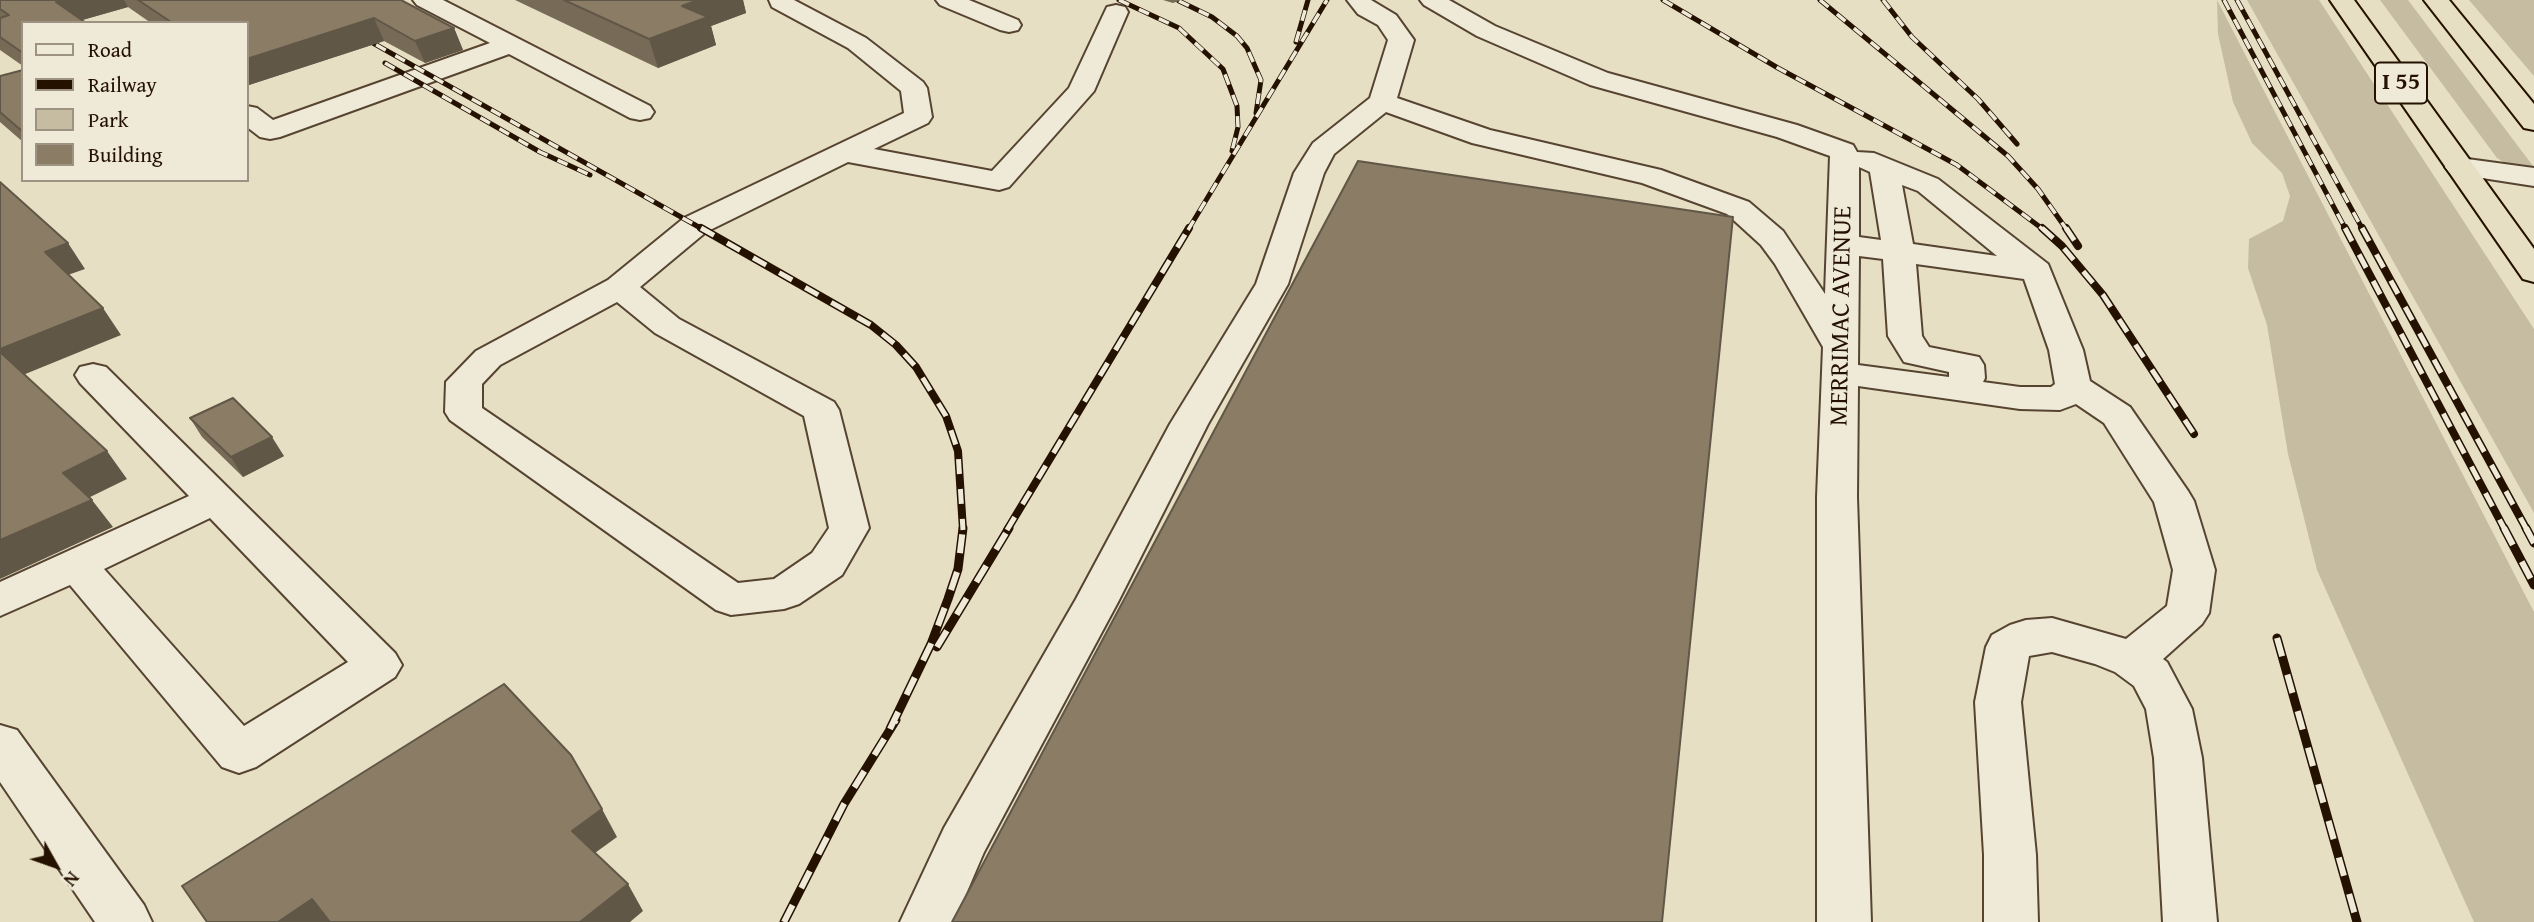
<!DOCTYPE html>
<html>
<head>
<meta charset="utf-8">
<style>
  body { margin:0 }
  #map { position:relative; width:2534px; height:922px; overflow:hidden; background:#e7dfc3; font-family:"Gentium Book Plus",serif }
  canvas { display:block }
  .legend { position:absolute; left:21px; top:21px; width:228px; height:161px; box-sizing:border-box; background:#efead8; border:2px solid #9e9382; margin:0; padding:9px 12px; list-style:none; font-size:21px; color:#251100 }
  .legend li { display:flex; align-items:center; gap:14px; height:35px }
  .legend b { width:35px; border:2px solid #9e9382 }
  .north { position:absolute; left:21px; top:831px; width:70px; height:70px; -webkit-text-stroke:5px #efead8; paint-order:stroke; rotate:130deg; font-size:19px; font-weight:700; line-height:28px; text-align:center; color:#251100 }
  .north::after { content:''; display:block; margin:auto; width:24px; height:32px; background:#251100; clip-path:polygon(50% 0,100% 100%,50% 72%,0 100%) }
</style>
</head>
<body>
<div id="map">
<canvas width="2534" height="922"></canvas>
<ul class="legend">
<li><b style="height:9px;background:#efead8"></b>Road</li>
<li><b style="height:9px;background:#251100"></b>Railway</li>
<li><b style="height:19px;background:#c6bca2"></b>Park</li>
<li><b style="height:19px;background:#8a7c65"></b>Building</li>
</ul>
<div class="north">N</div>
</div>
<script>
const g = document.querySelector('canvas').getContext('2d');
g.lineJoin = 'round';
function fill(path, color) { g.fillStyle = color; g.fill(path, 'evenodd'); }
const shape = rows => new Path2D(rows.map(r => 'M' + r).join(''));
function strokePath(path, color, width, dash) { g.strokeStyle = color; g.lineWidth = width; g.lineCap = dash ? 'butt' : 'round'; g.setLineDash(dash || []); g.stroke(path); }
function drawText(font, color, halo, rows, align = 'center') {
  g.font = font + ' "Gentium Book Plus",serif'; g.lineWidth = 5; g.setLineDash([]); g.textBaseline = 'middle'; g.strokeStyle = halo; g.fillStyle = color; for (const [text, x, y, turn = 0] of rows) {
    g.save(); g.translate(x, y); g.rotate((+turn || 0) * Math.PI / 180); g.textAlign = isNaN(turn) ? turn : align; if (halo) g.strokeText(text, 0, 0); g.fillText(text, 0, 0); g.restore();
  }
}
fill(shape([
  [2217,0,2534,612,2534,922,2474,922,2317,570,2288,454,2267,325,2248,268,2249,239,2283,221,2290,196,2282,173,2252,143,2233,102,2218,34],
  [2247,0,2319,0,2534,329,2534,513],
  [2380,0,2408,0,2533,166,2531,168,2510,166,2497,158],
  [2469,0,2534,0,2534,76]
]), '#c6bca2');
const minor = shape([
  [413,0,443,0,650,106,654,112,650,118,640,120,630,118,509,54,280,137,270,139,260,137,247,127,247,106,257,108,273,120,490,43,417,5,413,0],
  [769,0,794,0,866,38,923,82,927,88,932,117,928,123,874,149,992,171,1069,88,1107,7,1116,5,1125,7,1128,12,1094,91,1009,187,999,190,848,162,706,232,640,287,679,319,834,402,839,410,869,528,842,575,799,604,784,609,731,615,716,610,450,420,445,412,446,382,476,351,608,280,684,218,904,113,901,91,848,48,772,7,769,0],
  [617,302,655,333,804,416,829,528,812,553,774,579,738,583,482,408,482,384,500,365,617,302],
  [936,0,969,0,1018,20,1021,25,1018,30,1009,32,1000,30,940,5,936,0],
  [1347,0,1371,0,1396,15,1414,40,1397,98,1490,130,1661,170,1749,202,1783,231,1825,294,1830,156,1777,137,1590,85,1477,36,1424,5,1420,0,1449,0,1495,26,1608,73,1797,125,1853,145,1857,152,1874,153,1938,179,2048,264,2083,350,2090,381,2130,407,2188,491,2194,501,2215,570,2209,613,2202,624,2163,659,2167,662,2192,709,2202,758,2217,922,2163,922,2154,758,2146,709,2134,686,2115,672,2095,664,2052,652,2029,656,2021,702,2036,855,2038,922,1984,922,1984,855,1975,702,1986,647,1992,635,2010,625,2026,620,2052,618,2126,639,2167,606,2173,570,2154,502,2104,423,2076,404,2060,410,2020,409,1858,386,1857,497,1871,922,1817,922,1817,497,1823,347,1775,264,1761,245,1727,214,1642,183,1472,143,1386,112,1334,154,1324,173,1288,284,1208,424,1118,602,984,852,954,922,900,922,944,828,1076,599,1170,424,1256,284,1294,173,1313,143,1370,98,1388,40,1378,25,1358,14,1347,0],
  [1859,167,1870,172,1881,240,1859,237,1859,167],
  [1902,185,1918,191,1997,256,1913,244,1902,185],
  [1859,256,1883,259,1888,336,1904,362,1949,372,1949,377,1858,365,1859,256],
  [1916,264,2024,279,2049,350,2055,384,2051,387,2020,387,1983,382,1985,378,1984,365,1979,357,1929,347,1922,336,1916,264],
  [2460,158,2534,168,2534,186,2450,173,2445,167,2450,161,2460,158],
  [93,364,106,367,395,653,402,665,395,677,256,767,239,773,222,767,70,585,0,616,0,582,189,496,80,383,75,375,80,367,93,364],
  [210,518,348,662,244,726,104,569,210,518],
  [0,725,17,730,144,905,152,922,95,922,0,782,0,725]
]);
const highway = shape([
  [2330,0,2354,0,2534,249,2534,282,2523,279,2330,0],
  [2424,0,2449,0,2534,104,2534,130,2524,128,2424,0]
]);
strokePath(minor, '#564431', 4);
strokePath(highway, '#251100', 4);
fill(minor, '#efead8');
fill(highway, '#e7dfc3');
const railFar2 = shape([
  [1119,0,1179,28,1223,69,1237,106,1238,127,1232,151],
  [1663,0,1778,68,1957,165,2044,230],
  [1820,0,2008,156,2038,189,2067,230],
  [1883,0,1912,37,1978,99,2017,144],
  [2224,0,2346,230],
  [2237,0,2363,230],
  [1179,1,1212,17,1237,36,1247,48,1261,80,1256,113],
  [357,34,704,230],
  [1296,42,1308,0],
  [385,63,540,152,590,175],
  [1188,230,1327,0]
]);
const railFar1 = shape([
  [701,228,871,325,896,345,916,367,946,416,958,451,963,530],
  [2042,228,2062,246,2103,295,2194,434],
  [2066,228,2078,246],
  [2345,228,2505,530],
  [2362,228,2527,530],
  [1007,530,1189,228]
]);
const rail = shape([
  [2504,528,2534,585],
  [2526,528,2534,543],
  [2277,638,2357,922],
  [937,647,1009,528],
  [890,729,931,644,948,599,958,569,963,528],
  [784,922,844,804,896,720]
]);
strokePath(railFar2, '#251100', 5);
strokePath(railFar1, '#251100', 8);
strokePath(rail, '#251100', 9);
strokePath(railFar2, '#efead8', 3.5, [11]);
strokePath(railFar1, '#efead8', 5, [15]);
strokePath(rail, '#efead8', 6, [19]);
fill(shape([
  [0,0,401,0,454,28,463,50,425,63,384,41,249,85,247,84,247,23,151,23,128,7,82,20,23,23,23,66,0,50],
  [515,0,743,0,746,13,711,26,716,45,658,68],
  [1163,0,1181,0,1173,3],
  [23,70,23,142,0,122,0,76],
  [190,418,284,456,243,477,202,437]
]), '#776b57');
fill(shape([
  [62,0,124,0,128,7,72,23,56,2],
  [698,0,743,0,746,13,711,26,716,45,658,68,649,39,682,6],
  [374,18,384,41,249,85,247,81,247,59],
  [454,28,463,50,425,63,415,41],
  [68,243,85,269,62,277,45,252],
  [103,308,121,335,18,377,0,352,0,349],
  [272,437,284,456,243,477,231,457],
  [107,451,127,479,84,500,63,473],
  [92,500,113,527,0,579,0,540],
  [602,809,617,837,588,858,572,831],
  [628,884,643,911,630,922,580,922],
  [312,899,331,922,278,922]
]), '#615747');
const building = shape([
  [0,0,62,0,56,2,86,23,23,23,23,53,0,37,0,18,9,15,0,9,0,0],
  [138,0,401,0,454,28,415,41,374,18,247,59,247,23,167,23,171,22,138,0],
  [564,0,698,0,682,6,708,17,649,39,564,0],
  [23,70,23,132,0,112,0,76,23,70],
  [1358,161,1733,217,1662,922,952,922,1358,161],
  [0,182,68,243,45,252,103,308,0,349,0,182],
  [0,352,107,451,63,473,92,500,0,540,0,352],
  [233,398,272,437,231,457,190,418,233,398],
  [504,684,571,755,602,809,572,831,628,884,580,922,330,922,312,899,278,922,207,922,182,886,504,684]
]);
fill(building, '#8a7c65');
strokePath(building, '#615747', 2);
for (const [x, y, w] of [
  [2401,83,52]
]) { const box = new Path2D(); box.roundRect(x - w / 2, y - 20.5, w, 41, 5); g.fillStyle = '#efead8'; g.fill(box); strokePath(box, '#251100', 2); }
drawText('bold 24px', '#251100', null, [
  ["I 55",2401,83]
]);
drawText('26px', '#251100', '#efead8', [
  ["MERRIMAC AVENUE",1842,316,-89]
]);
</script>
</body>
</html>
